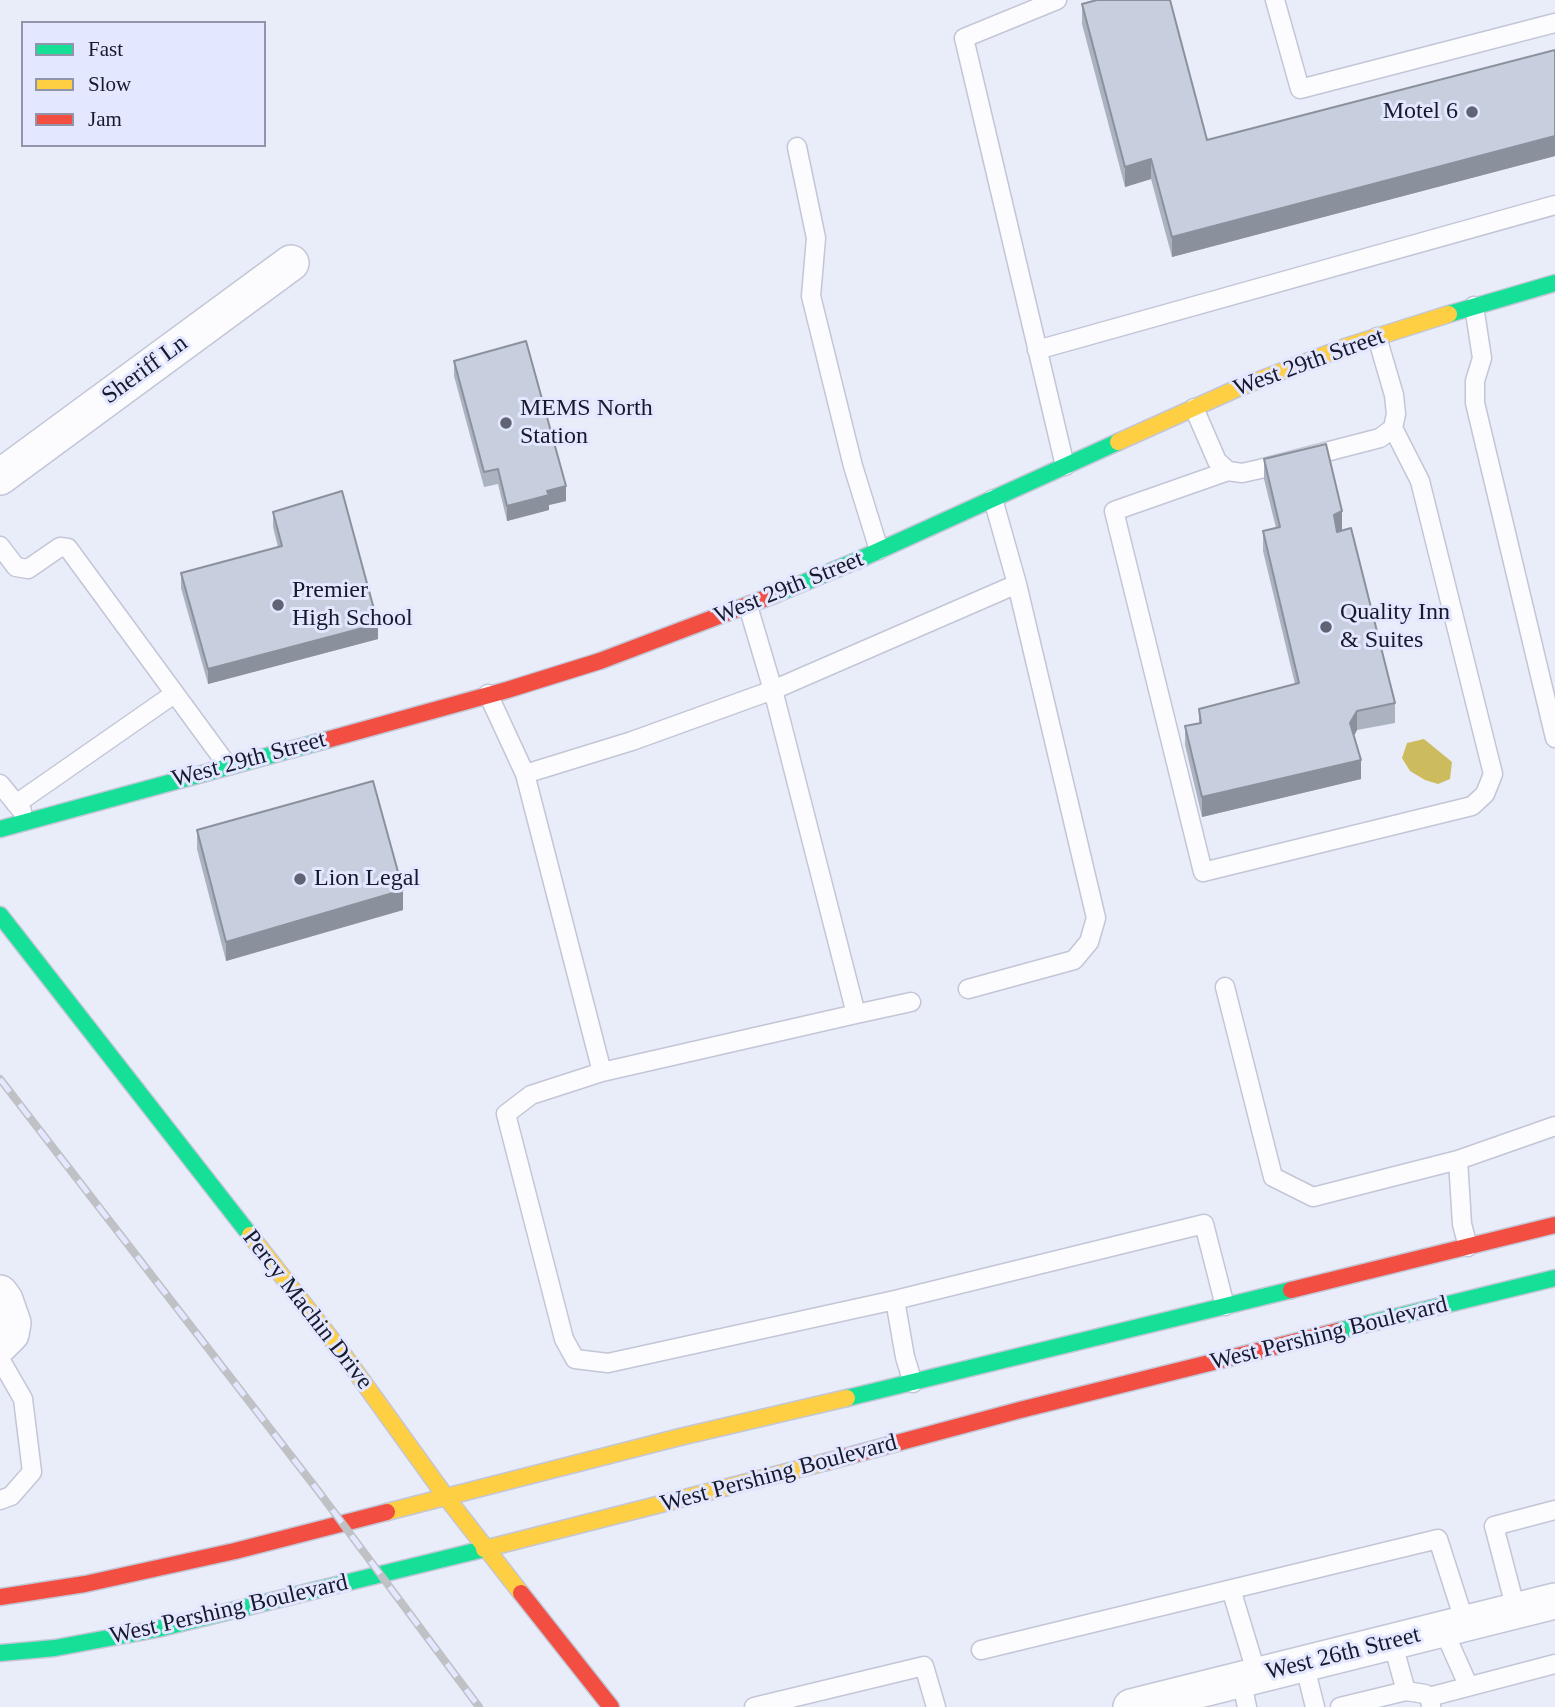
<!DOCTYPE html>
<html>
<head>
<meta charset="utf-8">
<style>
  body { margin:0 }
  #map { position:relative; width:1555px; height:1707px; overflow:hidden; background:#e9ecf9; font-family:"Times New Roman",serif }
  canvas { display:block }
  .legend { position:absolute; left:21px; top:21px; width:245px; height:126px; box-sizing:border-box; background:#e3e7ff; border:2px solid #9195ab; margin:0; padding:9px 12px; list-style:none; font-size:21px; color:#17192d }
  .legend li { display:flex; align-items:center; gap:14px; height:35px }
  .legend b { width:35px; border:2px solid #9195ab }
</style>
</head>
<body>
<div id="map">
<canvas width="1555" height="1707"></canvas>
<ul class="legend">
<li><b style="height:9px;background:#16e098"></b>Fast</li>
<li><b style="height:9px;background:#ffcf43"></b>Slow</li>
<li><b style="height:9px;background:#f24e42"></b>Jam</li>
</ul>
</div>
<script>
const g = document.querySelector('canvas').getContext('2d');
g.lineJoin = 'round';
function fill(path, color) { g.fillStyle = color; g.fill(path, 'evenodd'); }
const shape = rows => new Path2D(rows.map(r => 'M' + r).join(''));
function strokePath(path, color, width, dash) { g.strokeStyle = color; g.lineWidth = width; g.lineCap = dash ? 'butt' : 'round'; g.setLineDash(dash || []); g.stroke(path); }
function drawText(font, color, halo, rows, align = 'center') {
  g.font = font + ' "Times New Roman",serif'; g.lineWidth = 6; g.setLineDash([]); g.textBaseline = 'middle'; g.strokeStyle = halo; g.fillStyle = color; for (const [text, x, y, turn = 0] of rows) {
    g.save(); g.translate(x, y); g.rotate((+turn || 0) * Math.PI / 180); g.textAlign = isNaN(turn) ? turn : align; if (halo) g.strokeText(text, 0, 0); g.fillText(text, 0, 0); g.restore();
  }
}
fill(shape([
  [1424,739,1452,762,1450,779,1438,784,1425,780,1410,771,1402,758,1407,743]
]), '#ccbc5e');
const lane = shape([
  [1057,0,964,38,1065,466],
  [1275,0,1300,89,1555,23],
  [797,147,816,238,811,296,853,466,879,550],
  [1474,306,1482,358,1475,381,1475,403,1555,738],
  [1037,350,1555,205],
  [1194,408,1217,461,1228,471,1242,473,1260,469,1380,438,1393,428,1396,414,1394,395,1377,337],
  [1228,471,1114,511,1203,872,1472,806,1485,794,1493,774,1420,481,1393,428],
  [0,546,16,567,28,569,60,547,68,548,228,766],
  [748,606,773,690,1017,584,993,499],
  [488,694,525,774,602,1072,531,1095,506,1114,564,1339,575,1359,608,1363,895,1300,905,1357,913,1383],
  [525,774,632,741,773,690,856,1014,602,1072],
  [0,784,22,811],
  [16,804,174,694],
  [1225,987,1273,1177,1313,1197,1458,1160],
  [968,989,1074,960,1089,942,1096,918,1017,584],
  [856,1014,911,1002],
  [1468,1247,1462,1224,1458,1160,1555,1126],
  [895,1300,1204,1224,1225,1306],
  [0,1359,23,1399,32,1472,11,1496,0,1500],
  [1231,1589,1257,1675],
  [1516,1610,1494,1526,1555,1510],
  [1443,1629,1468,1685],
  [1392,1641,1406,1691],
  [981,1650,1438,1539,1465,1623],
  [1304,1663,1315,1707],
  [1241,1679,1247,1707],
  [1429,1697,1555,1664],
  [754,1707,924,1666,936,1707],
  [1340,1707,1406,1691,1425,1694,1429,1697,1431,1705]
]);
const street = shape([
  [0,477,291,263],
  [0,1293,5,1300,13,1323,11,1334,0,1345],
  [1131,1707,1555,1601]
]);
const fast = shape([
  [1449,314,1555,283],
  [774,595,856,561,1118,442],
  [0,829,330,739],
  [0,915,250,1235],
  [1338,1331,1555,1278],
  [847,1398,1291,1290],
  [0,1653,55,1648,157,1629,484,1549]
]);
const slow = shape([
  [1118,442,1236,389,1345,347,1449,314],
  [250,1235,343,1354,446,1497,521,1593],
  [387,1512,680,1437,847,1398],
  [484,1549,826,1462]
]);
const jam = shape([
  [330,739,507,690,600,661,774,595],
  [1291,1290,1555,1225],
  [826,1462,1020,1410,1338,1331],
  [521,1593,611,1707],
  [0,1597,85,1584,235,1551,387,1512]
]);
strokePath(lane, '#c2c6d6', 21);
strokePath(street, '#c2c6d6', 38);
strokePath(fast, '#c2c6d6', 19);
strokePath(slow, '#c2c6d6', 19);
strokePath(jam, '#c2c6d6', 19);
strokePath(lane, '#fcfcfe', 18);
strokePath(street, '#fcfcfe', 35);
strokePath(fast, '#16e098', 16);
strokePath(slow, '#ffcf43', 16);
strokePath(jam, '#f24e42', 16);
const rail = shape([
  [0,1079,319,1492,479,1707]
]);
strokePath(rail, '#bfc1c5', 8);
strokePath(rail, '#e3e7ff', 5, [16]);
fill(shape([
  [1082,4,1207,140,1555,50,1555,156,1172,257,1151,179,1125,187,1082,24],
  [454,361,566,501,549,505,549,510,507,521,498,484,484,487,454,376],
  [1264,459,1341,531,1395,703,1395,723,1357,730,1354,736,1361,779,1202,817,1185,745,1185,726,1199,723,1199,709,1295,684,1263,551,1263,531,1276,528,1264,479],
  [273,512,378,639,208,684,181,588,181,573,278,547,273,527],
  [197,830,403,910,226,961,197,849]
]), '#abb2c0');
fill(shape([
  [1555,136,1555,156,1172,257,1172,237],
  [1151,159,1151,179,1125,187,1125,167],
  [566,486,566,501,549,505,549,510,507,521,507,506,547,491],
  [1342,511,1342,531,1334,535,1334,515],
  [378,624,378,639,208,684,208,669],
  [1357,711,1357,730,1350,743,1350,723],
  [1361,760,1361,779,1202,817,1202,797],
  [403,890,403,910,226,961,226,942]
]), '#8b919c');
const building = shape([
  [1097,0,1170,0,1207,140,1555,50,1555,136,1172,237,1151,159,1125,167,1082,4,1097,0],
  [526,341,566,486,547,491,549,495,507,506,498,469,484,472,454,361,526,341],
  [1326,444,1342,511,1334,515,1337,532,1351,528,1395,703,1357,711,1350,723,1361,760,1202,797,1185,726,1201,723,1199,709,1299,683,1263,531,1280,527,1264,459,1326,444],
  [342,491,378,624,208,669,181,573,282,546,273,512,342,491],
  [373,781,403,890,226,942,197,830,373,781]
]);
fill(building, '#c7cfdf');
strokePath(building, '#8b919c', 2);
for (const [x, y, r, color] of [
  [1472,112,7,"#606374"],
  [506,423,7,"#606374"],
  [278,605,7,"#606374"],
  [1326,627,7,"#606374"],
  [300,879,7,"#606374"]
]) { const dot = new Path2D(); dot.arc(x, y, r, 0, 2 * Math.PI); g.fillStyle = color; g.fill(dot); strokePath(dot, '#e3e7ff', 2.5); }
drawText('24px', '#17192d', '#e3e7ff', [
  ["Motel 6",1458,112,"right"],
  ["MEMS North",520,409],
  ["Station",520,437],
  ["Premier",292,591],
  ["High School",292,619],
  ["Quality Inn",1340,613],
  ["& Suites",1340,641],
  ["Lion Legal",314,879]
], 'left');
drawText('24px', '#17192d', '#e3e7ff', [
  ["West 29th Street",1309,363,-20],
  ["Sheriff Ln",145,370,-36],
  ["West 29th Street",789,588,-22],
  ["West 29th Street",249,760,-15],
  ["Percy Machin Drive",307,1310,52],
  ["West Pershing Boulevard",1329,1334,-14],
  ["West Pershing Boulevard",779,1474,-15],
  ["West Pershing Boulevard",229,1610,-13],
  ["West 26th Street",1343,1654,-14]
]);
</script>
</body>
</html>
